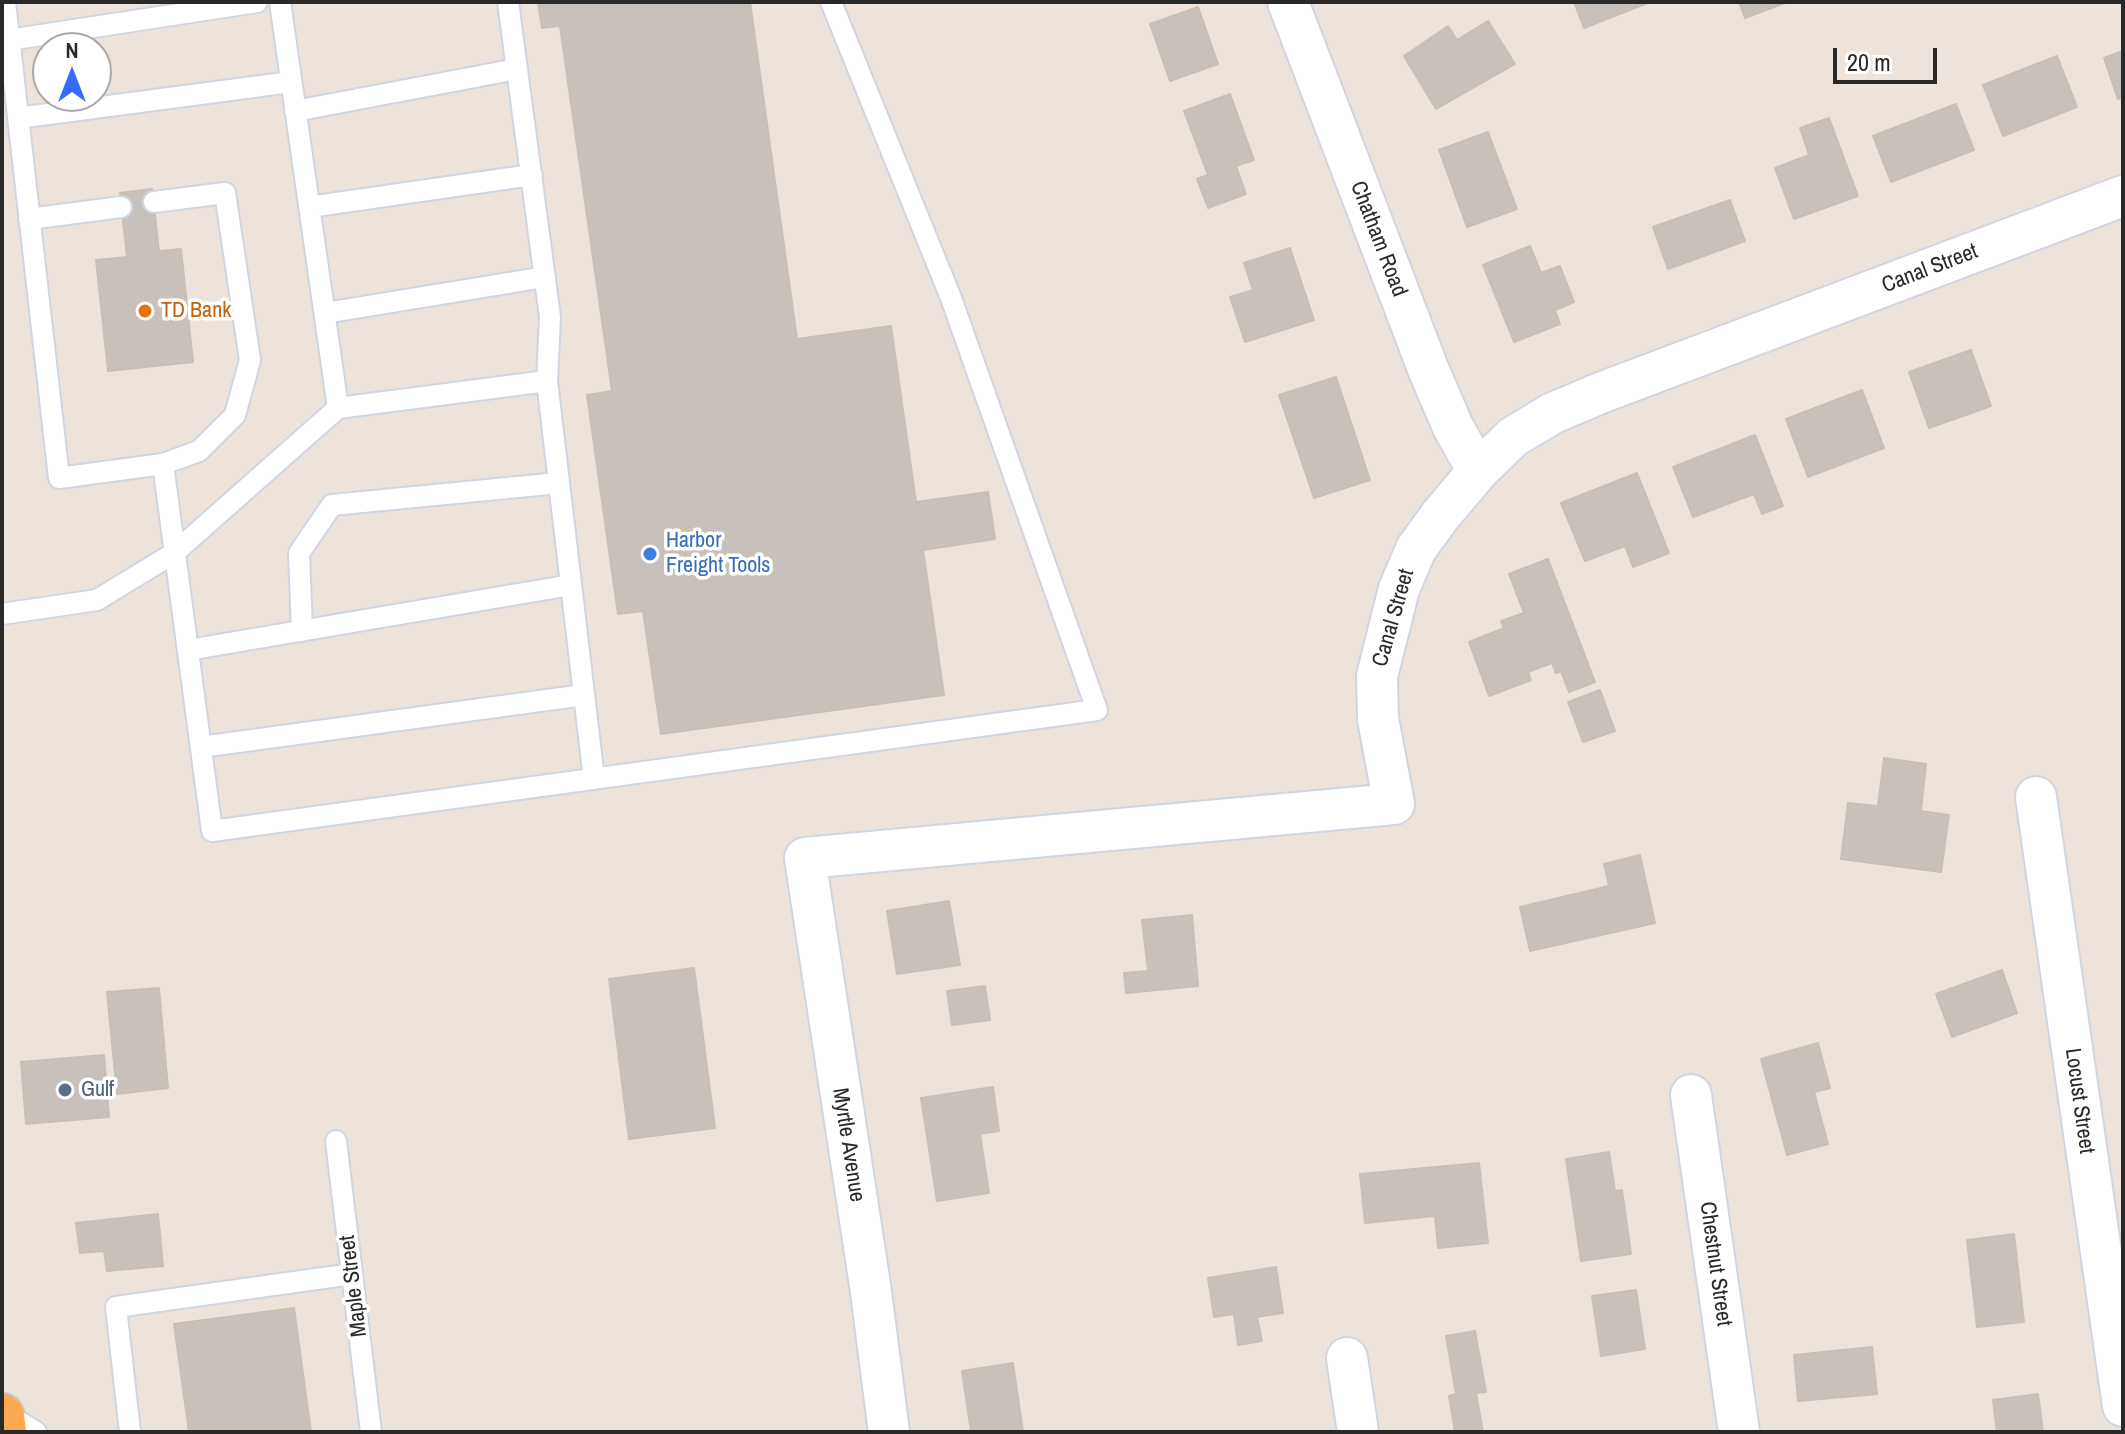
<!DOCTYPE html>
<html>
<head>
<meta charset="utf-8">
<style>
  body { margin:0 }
  #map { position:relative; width:2125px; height:1434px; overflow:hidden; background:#ede3da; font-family:"Archivo Narrow",sans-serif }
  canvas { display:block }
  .frame { position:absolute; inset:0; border:4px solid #292929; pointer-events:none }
  .north { position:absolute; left:32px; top:32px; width:80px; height:80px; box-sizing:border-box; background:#fff; border:2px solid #a9a9a9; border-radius:50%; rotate:0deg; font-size:22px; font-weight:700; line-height:32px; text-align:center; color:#292929 }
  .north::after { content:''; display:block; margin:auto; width:28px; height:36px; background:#356cff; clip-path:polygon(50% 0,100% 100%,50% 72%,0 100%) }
  .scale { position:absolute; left:1833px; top:48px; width:104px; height:36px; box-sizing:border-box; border:4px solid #292929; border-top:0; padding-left:10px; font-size:24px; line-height:28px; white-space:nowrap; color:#292929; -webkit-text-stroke:6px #fff; paint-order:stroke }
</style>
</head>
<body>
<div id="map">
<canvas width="2125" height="1434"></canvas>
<div class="frame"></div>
<div class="north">N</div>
<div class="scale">20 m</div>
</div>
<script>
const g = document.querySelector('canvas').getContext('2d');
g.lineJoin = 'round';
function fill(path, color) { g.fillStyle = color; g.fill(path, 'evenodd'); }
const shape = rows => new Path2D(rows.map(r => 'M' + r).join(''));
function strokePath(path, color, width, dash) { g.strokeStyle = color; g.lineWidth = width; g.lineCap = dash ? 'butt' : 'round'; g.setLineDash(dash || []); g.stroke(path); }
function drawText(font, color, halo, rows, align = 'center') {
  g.font = font + ' "Archivo Narrow",sans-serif'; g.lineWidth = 7; g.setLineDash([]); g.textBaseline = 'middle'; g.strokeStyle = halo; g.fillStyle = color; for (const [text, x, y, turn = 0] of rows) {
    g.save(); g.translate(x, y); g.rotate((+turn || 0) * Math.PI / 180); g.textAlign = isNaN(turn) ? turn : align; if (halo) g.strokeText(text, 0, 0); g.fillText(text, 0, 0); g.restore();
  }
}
const building = shape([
  [538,2,750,2,797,339,891,326,916,502,988,492,995,539,923,550,944,695,661,734,643,611,618,614,587,395,612,391,560,26,542,28,538,2],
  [1574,2,1650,2,1584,28,1574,2],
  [1739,2,1787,2,1745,18,1739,2],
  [1198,7,1218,64,1170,81,1150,24,1198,7],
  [1488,21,1515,64,1436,109,1404,56,1448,26,1457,40,1488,21],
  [2123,51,2123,97,2118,99,2104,58,2123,51],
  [2057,56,2077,107,2003,136,1983,85,2057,56],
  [1230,94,1254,160,1236,166,1246,194,1208,208,1197,179,1208,175,1184,111,1230,94],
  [1956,104,1974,150,1891,182,1873,136,1956,104],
  [1829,118,1858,196,1794,219,1775,168,1809,155,1800,128,1829,118],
  [1488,132,1517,209,1467,227,1439,150,1488,132],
  [152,189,159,251,181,249,193,362,108,371,96,260,127,257,120,193,152,189],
  [1730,200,1745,241,1668,269,1653,227,1730,200],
  [1530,246,1541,273,1560,266,1574,302,1555,310,1560,324,1514,342,1483,265,1530,246],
  [1290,248,1314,320,1245,342,1230,297,1253,290,1244,263,1290,248],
  [1971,350,1991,406,1929,428,1909,372,1971,350],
  [1336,377,1370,480,1314,498,1279,395,1336,377],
  [1862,390,1884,448,1808,477,1786,419,1862,390],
  [1755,435,1783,506,1762,514,1754,494,1693,517,1673,467,1755,435],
  [1637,473,1669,553,1633,567,1625,546,1585,561,1561,503,1637,473],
  [1548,559,1595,682,1569,692,1561,671,1556,673,1552,663,1528,672,1531,680,1489,696,1469,642,1504,628,1501,621,1524,613,1509,574,1548,559],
  [1600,690,1615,731,1583,742,1568,702,1600,690],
  [1884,758,1926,764,1921,811,1949,815,1941,872,1841,859,1848,803,1878,806,1884,758],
  [1640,855,1655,923,1530,951,1520,907,1609,886,1604,864,1640,855],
  [949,901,960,965,897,974,887,911,949,901],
  [1192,915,1198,986,1126,993,1124,973,1148,971,1142,920,1192,915],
  [694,968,715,1128,629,1139,609,979,694,968],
  [2002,970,2017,1013,1952,1037,1936,994,2002,970],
  [985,986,990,1020,952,1025,947,991,985,986],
  [159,988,168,1088,117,1094,107,992,159,988],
  [1818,1043,1830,1088,1814,1092,1828,1144,1787,1155,1761,1059,1818,1043],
  [104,1055,109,1117,26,1124,21,1062,104,1055],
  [993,1087,999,1131,980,1134,989,1193,937,1201,921,1098,993,1087],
  [1609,1152,1615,1191,1622,1190,1631,1254,1581,1261,1566,1159,1609,1152],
  [1479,1163,1488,1243,1438,1248,1435,1216,1365,1223,1360,1174,1479,1163],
  [158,1214,163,1266,107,1271,104,1251,80,1253,76,1223,158,1214],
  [2014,1234,2024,1322,1977,1327,1967,1240,2014,1234],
  [1276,1267,1283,1313,1257,1317,1262,1341,1238,1345,1234,1314,1214,1317,1208,1278,1276,1267],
  [1636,1290,1645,1349,1601,1356,1592,1296,1636,1290],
  [294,1308,311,1432,189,1432,174,1324,294,1308],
  [1475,1331,1486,1392,1476,1393,1483,1432,1455,1432,1449,1396,1456,1394,1446,1336,1475,1331],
  [1872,1347,1877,1394,1798,1401,1794,1355,1872,1347],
  [1013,1363,1023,1432,971,1432,962,1371,1013,1363],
  [2038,1394,2043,1432,1997,1432,1993,1400,2038,1394]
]);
fill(building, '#c8c0ba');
strokePath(building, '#c8bfb4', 2);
const service = shape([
  [5,2,59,478,163,464,199,451,235,415,250,360,225,193,154,202],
  [280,2,338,408],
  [2,41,257,2],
  [295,111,517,69],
  [18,118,291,82],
  [309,207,532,175],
  [29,219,121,207],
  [325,313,545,277],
  [547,381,594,779],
  [163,464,212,831,1097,710,951,298,831,2],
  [2,614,97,600,174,553,338,408,547,381,550,317,508,2],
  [302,631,299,553,332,505,559,483],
  [188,650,571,585],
  [201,747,584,695],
  [336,1141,371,1432],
  [2,1411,36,1432],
  [130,1432,116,1307,352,1274]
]);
const minor = shape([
  [1288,2,1429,371,1453,427,1478,471],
  [2036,797,2123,1406],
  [1691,1095,1739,1432],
  [1347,1358,1358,1432],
  [889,1432,871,1292,805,858,1394,804,1378,719,1377,676,1399,589,1416,549,1440,516,1478,471,1513,437,1553,413,1603,392,2123,196]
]);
const trunk = shape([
  [2,1416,4,1432]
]);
strokePath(service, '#cfd5e3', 24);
strokePath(minor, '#cfd5e3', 44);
strokePath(trunk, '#c7c7c7', 48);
strokePath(service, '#fff', 20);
strokePath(minor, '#fff', 40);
strokePath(trunk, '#fca952', 44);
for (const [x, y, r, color] of [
  [145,311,8,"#e8710a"],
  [650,554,8,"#3f7fe0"],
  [65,1090,8,"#5c6f8a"]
]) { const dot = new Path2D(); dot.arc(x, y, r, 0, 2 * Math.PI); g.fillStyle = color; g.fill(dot); strokePath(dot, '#fff', 3); }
drawText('22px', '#292929', '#fff', [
  ["Chatham Road",1378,239,69],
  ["Canal Street",1930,269,-21],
  ["Canal Street",1394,618,-74],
  ["Locust Street",2079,1101,82],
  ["Myrtle Avenue",848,1145,81],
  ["Chestnut Street",1715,1264,82],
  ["Maple Street",354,1286,-97]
]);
drawText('22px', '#c56008', '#fff', [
  ["TD Bank",161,311]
], 'left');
drawText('22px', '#366cbe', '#fff', [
  ["Harbor",666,541],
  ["Freight Tools",666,566]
], 'left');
drawText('22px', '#4e5e75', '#fff', [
  ["Gulf",81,1090]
], 'left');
</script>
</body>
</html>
